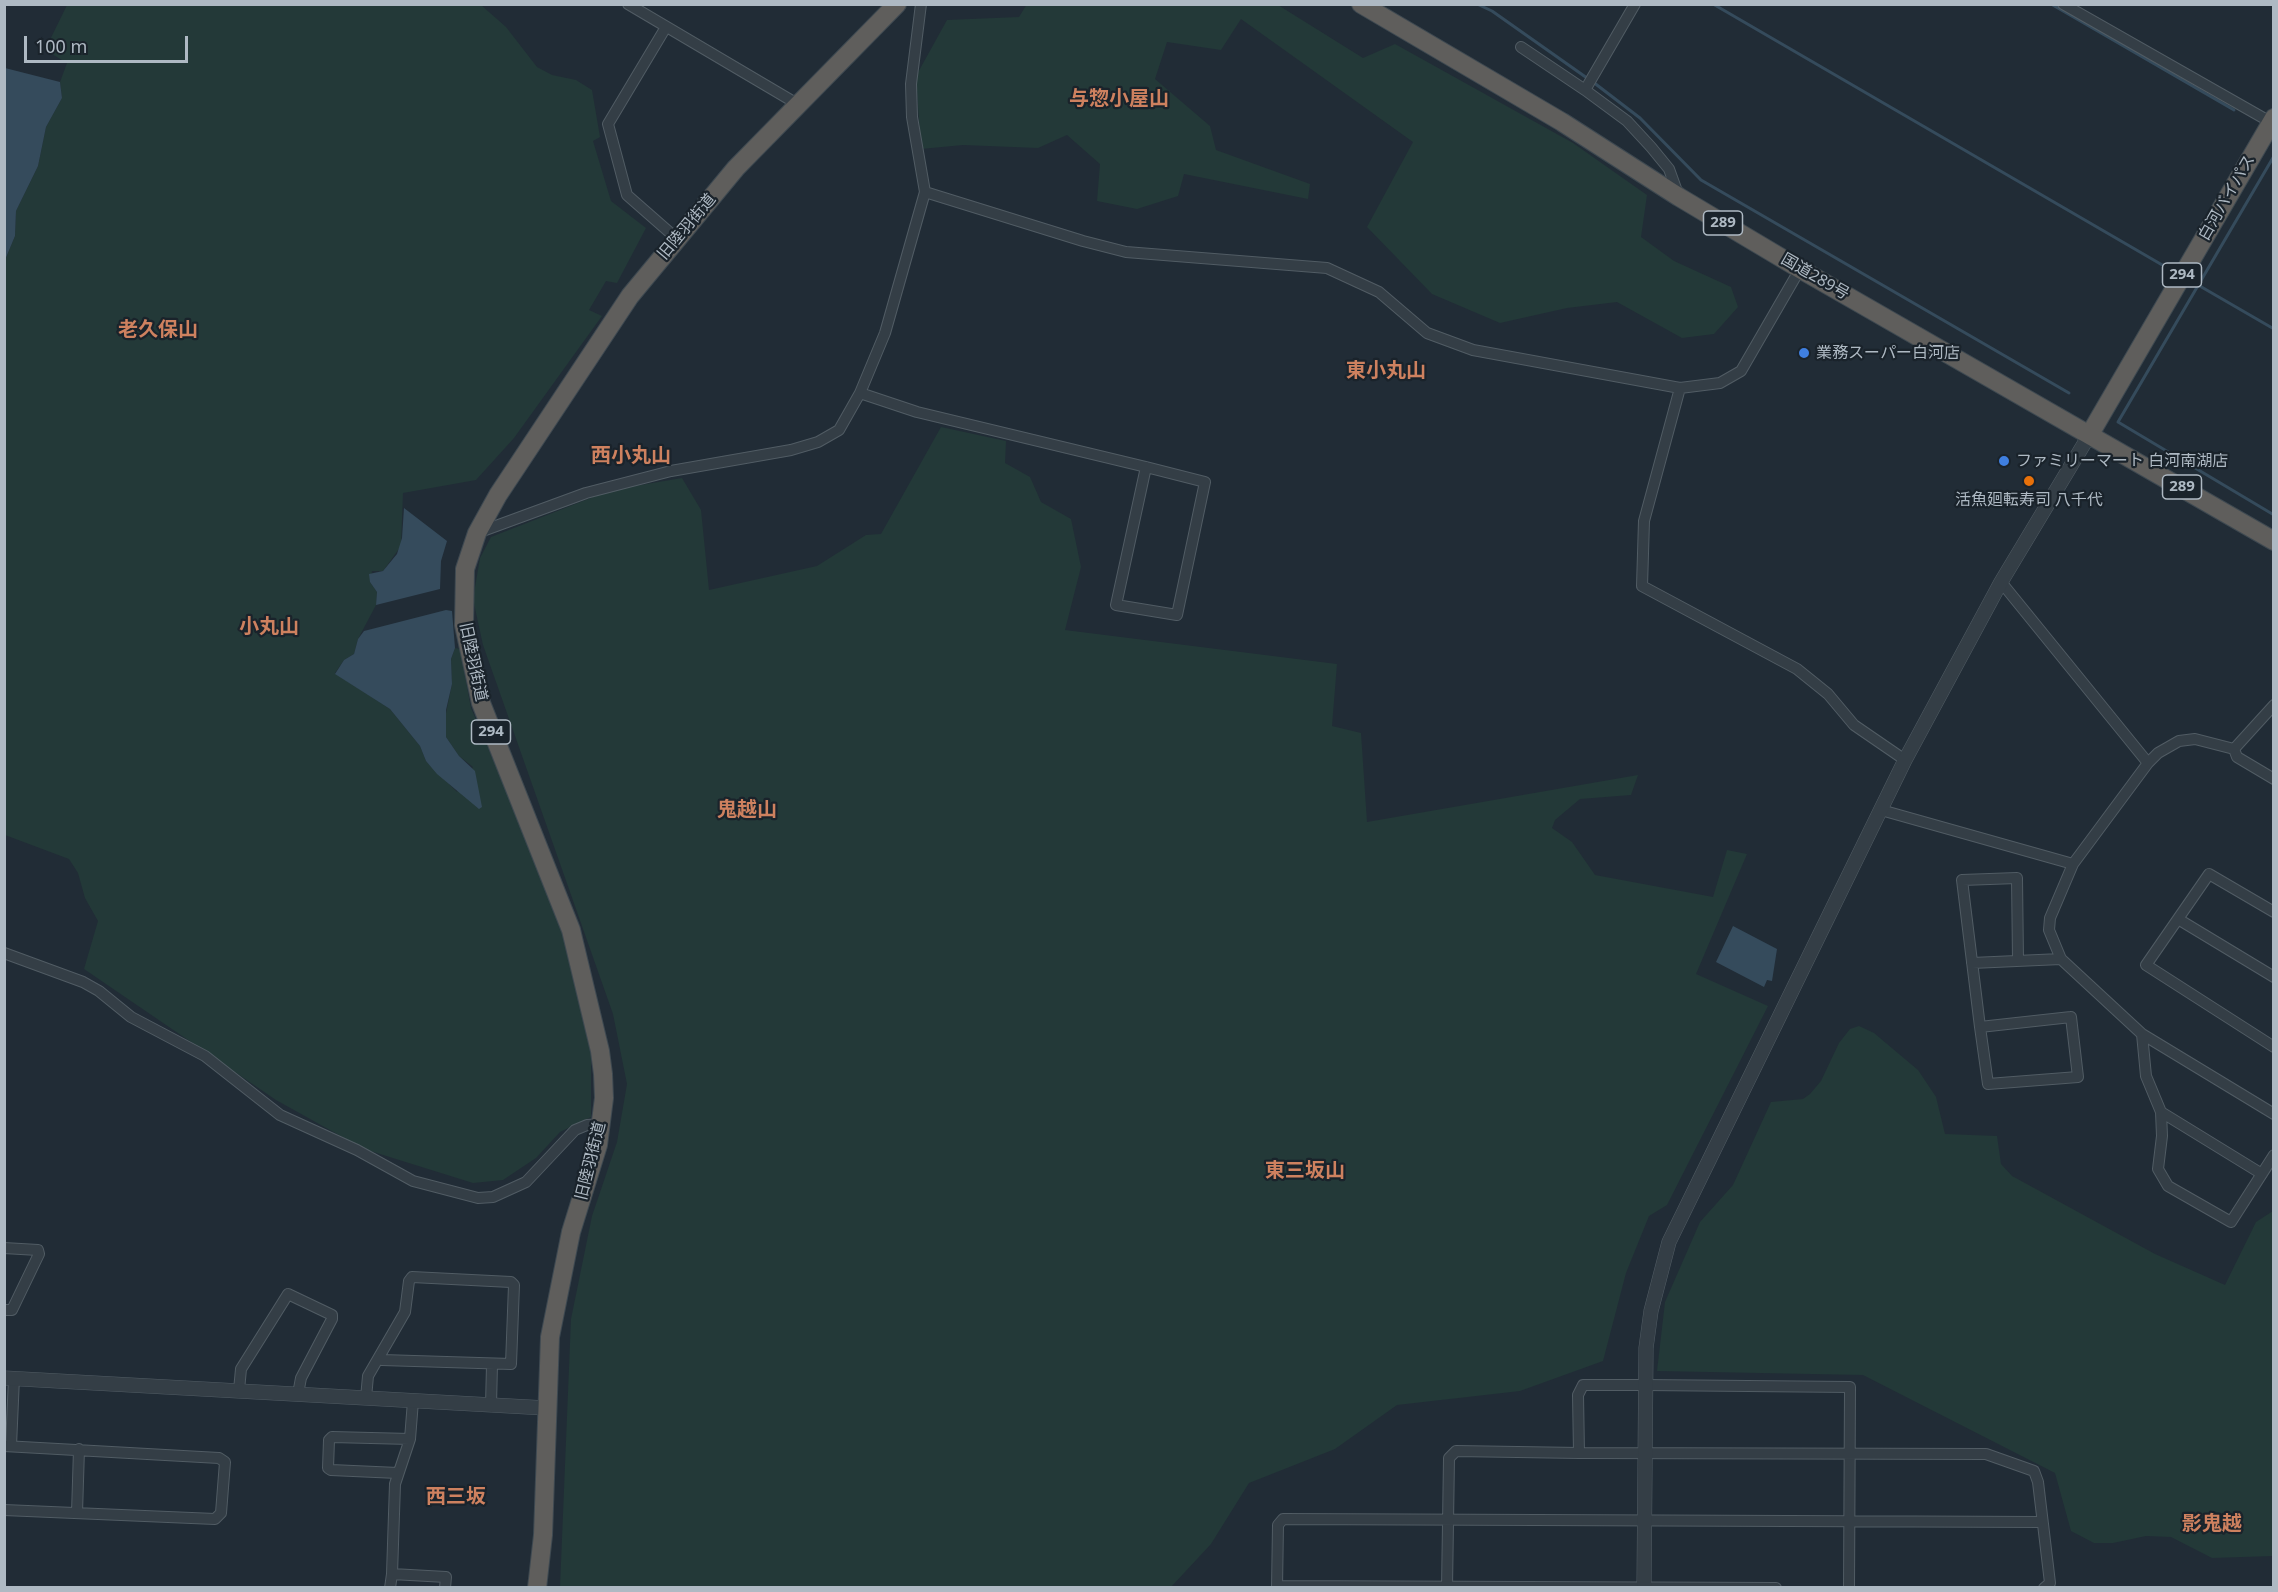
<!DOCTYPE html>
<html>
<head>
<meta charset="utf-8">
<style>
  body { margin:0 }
  #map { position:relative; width:2278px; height:1592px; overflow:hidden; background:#212c36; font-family:"Noto Sans",sans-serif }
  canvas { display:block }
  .frame { position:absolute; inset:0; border:6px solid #aeb9c3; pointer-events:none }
  .scale { position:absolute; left:24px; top:36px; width:164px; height:27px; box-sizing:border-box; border:3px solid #aeb9c3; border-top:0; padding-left:8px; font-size:18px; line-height:21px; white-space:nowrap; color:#aeb9c3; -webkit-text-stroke:4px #1a232b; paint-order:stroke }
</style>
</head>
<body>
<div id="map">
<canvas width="2278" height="1592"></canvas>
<div class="frame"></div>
<div class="scale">100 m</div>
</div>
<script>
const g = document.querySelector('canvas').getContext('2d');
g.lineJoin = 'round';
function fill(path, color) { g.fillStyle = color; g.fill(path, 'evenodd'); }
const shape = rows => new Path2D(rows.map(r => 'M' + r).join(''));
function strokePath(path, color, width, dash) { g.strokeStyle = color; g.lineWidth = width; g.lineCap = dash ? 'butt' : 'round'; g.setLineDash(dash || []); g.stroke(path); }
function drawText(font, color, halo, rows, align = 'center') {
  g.font = font + ' "Noto Sans","Noto Sans JP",sans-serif'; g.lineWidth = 4.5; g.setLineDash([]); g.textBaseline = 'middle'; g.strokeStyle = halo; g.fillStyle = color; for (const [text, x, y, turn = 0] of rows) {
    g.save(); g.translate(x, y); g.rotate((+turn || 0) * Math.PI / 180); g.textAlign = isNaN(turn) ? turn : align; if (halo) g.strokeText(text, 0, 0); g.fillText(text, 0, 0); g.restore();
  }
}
fill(shape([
  [1027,4,1278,5,1363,58,1395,44,1573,143,1647,195,1641,237,1674,261,1731,287,1738,307,1714,334,1682,338,1617,302,1567,308,1500,323,1432,294,1367,227,1413,142,1241,19,1221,50,1167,42,1155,79,1210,126,1216,150,1310,184,1308,199,1184,174,1178,196,1137,209,1097,201,1100,164,1067,135,1038,148,963,145,921,149,916,76,947,20,1019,17],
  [67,5,481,5,506,27,537,67,552,75,576,80,592,90,600,137,593,141,611,201,646,228,617,283,606,281,589,310,602,316,514,438,476,480,403,493,401,546,383,571,372,571,370,582,377,592,376,605,358,639,354,654,344,660,335,673,390,709,420,746,426,761,457,792,473,767,459,756,446,737,444,723,452,684,451,659,455,648,460,649,471,708,556,905,591,1048,591,1117,560,1132,536,1158,503,1180,473,1183,364,1149,276,1100,84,969,98,921,85,898,78,873,69,859,5,835,5,260,15,236,16,211,38,166,46,127,62,98,60,82,67,63,45,50],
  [941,427,1006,441,1005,463,1030,477,1041,502,1071,519,1081,567,1065,630,1337,664,1332,726,1361,733,1367,822,1638,775,1631,795,1580,799,1555,820,1552,828,1572,842,1595,875,1713,897,1727,850,1747,854,1696,974,1768,1006,1667,1205,1649,1216,1626,1273,1603,1361,1520,1391,1397,1405,1335,1449,1249,1483,1211,1544,1171,1587,560,1587,571,1319,592,1216,617,1142,627,1084,613,1014,483,645,473,599,480,558,491,537,611,490,682,478,701,510,709,590,817,566,866,535,881,534],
  [1859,1026,1874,1033,1918,1070,1936,1097,1945,1134,1997,1136,2001,1164,2012,1176,2155,1254,2225,1285,2256,1222,2273,1211,2273,1556,2212,1558,2171,1537,2146,1536,2113,1543,2094,1543,2071,1531,2055,1473,1863,1375,1657,1371,1665,1302,1700,1222,1733,1185,1771,1102,1803,1099,1810,1094,1821,1081,1839,1043,1850,1029]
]), '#233938');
fill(shape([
  [5,68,60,82,62,98,46,127,38,166,16,211,15,236,5,260],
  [404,508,447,541,441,561,440,589,376,605,377,592,370,582,369,574,383,571,397,554,402,538],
  [446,610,452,611,455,648,451,659,452,684,446,710,446,737,459,756,475,771,482,807,479,809,437,774,426,761,420,746,390,709,335,674,344,660,354,654,358,639,364,631],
  [1733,926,1777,949,1772,981,1767,980,1764,987,1716,962]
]), '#354b5c');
strokePath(shape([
  [1477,4,1492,11,1587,78],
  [1713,4,2164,266],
  [2051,4,2234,110],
  [1593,82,1640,118,1701,180,2069,393],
  [2274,156,2118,422,2274,515],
  [2198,285,2274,329]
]), '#354b5c', 3);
const minor = shape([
  [628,4,799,105],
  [1635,4,1585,90,1627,121,1651,147,1669,169,1678,194],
  [2063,4,2274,124],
  [666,27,608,124,627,195,676,238],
  [1521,47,1585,90],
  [925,192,1083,241,1126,252,1327,268,1379,292,1427,333,1473,350,1680,388,1720,383,1741,371,1800,269],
  [1680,388,1644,521,1642,586,1797,669,1828,694,1854,725,1905,760],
  [860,393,917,412,1146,467],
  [1146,467,1205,482,1177,615,1116,605,1146,467],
  [477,533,586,493,671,471,791,450,818,442,839,430,860,393,885,333,925,192,912,117,911,84,921,4],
  [2001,582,2148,763],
  [2234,749,2274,705],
  [2274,779,2237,757,2234,749,2195,739,2179,741,2158,753,2148,763,2073,864,2050,918,2049,930,2061,959,2142,1034,2274,1114],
  [1881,810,2073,864],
  [2274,912,2209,874,2146,965,2274,1047],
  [2178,919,2274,977],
  [4,953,83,982,99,991,131,1017,205,1056,280,1115,357,1150,413,1181,478,1198,493,1197,526,1182,575,1130,587,1125,602,1124],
  [1972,963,2061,959],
  [2071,1017,2078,1077,1988,1084,1980,1027,2071,1017],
  [1980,1027,1962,880,2017,878,2018,960],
  [2142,1034,2146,1076,2161,1112,2162,1136,2158,1169,2168,1186,2231,1222,2274,1155],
  [2161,1112,2262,1174],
  [4,1248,38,1250,39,1254,12,1310,4,1310],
  [239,1390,241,1369,288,1294,332,1315,332,1319,301,1378,298,1394],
  [366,1398,368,1376,405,1312,409,1281,412,1277,511,1282,514,1285,511,1364,382,1360,379,1358],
  [491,1405,492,1365],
  [4,1446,219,1458,225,1462,221,1513,215,1519,4,1510],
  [11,1446,14,1378],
  [1579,1453,1986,1454,2034,1471,2038,1482,2050,1583,2044,1588],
  [398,1473,331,1470,328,1468,329,1440,332,1437,410,1439],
  [77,1513,79,1449],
  [392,1574,395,1484,410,1439,413,1401],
  [1277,1586,1776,1588],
  [390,1588,392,1574,446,1577,445,1588],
  [1277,1588,1278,1525,1283,1519,2041,1522],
  [1447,1588,1449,1458,1456,1451,1579,1453,1578,1395,1583,1385,1645,1385,1850,1387,1849,1588]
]);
const tertiary = shape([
  [4,1378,546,1408],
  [1644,1588,1646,1348,1651,1311,1669,1242,1905,760,2001,582,2090,434]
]);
const trunk = shape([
  [1361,4,1562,122,1679,197,1800,269,2274,541],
  [2090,434,2274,118],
  [537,1588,543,1535,550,1337,571,1232,598,1145,604,1098,603,1074,600,1051,571,930,481,703,464,625,465,569,477,533,498,495,630,296,736,168,897,4]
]);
strokePath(minor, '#515c64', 12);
strokePath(tertiary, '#515c64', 15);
strokePath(trunk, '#3e4951', 20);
strokePath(minor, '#343e46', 10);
strokePath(tertiary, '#343e46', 14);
strokePath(trunk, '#5f5e5c', 18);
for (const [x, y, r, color] of [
  [1804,353,6,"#3f7fe0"],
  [2004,461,6,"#3f7fe0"],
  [2029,481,6,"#e8710a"]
]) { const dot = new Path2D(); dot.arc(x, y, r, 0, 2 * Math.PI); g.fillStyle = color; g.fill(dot); strokePath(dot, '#1a232b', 2); }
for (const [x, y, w] of [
  [1723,223,39],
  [2182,275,39],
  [2182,487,39],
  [491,732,39]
]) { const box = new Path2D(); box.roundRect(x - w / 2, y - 12, w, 24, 4.5); g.fillStyle = '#1a232b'; g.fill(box); strokePath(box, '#aeb9c3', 1.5); }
drawText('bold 15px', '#aeb9c3', null, [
  ["289",1723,223],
  ["294",2182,275],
  ["289",2182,487],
  ["294",491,732]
]);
drawText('16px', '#aeb9c3', '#1a232b', [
  ["白河バイパス",2227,198,-60],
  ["旧陸羽街道",687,227,-50],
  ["国道289号",1815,277,30],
  ["旧陸羽街道",473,662,78],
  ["旧陸羽街道",591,1161,-76]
]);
drawText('16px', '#aeb9c3', '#1a232b', [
  ["業務スーパー白河店",1816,353],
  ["ファミリーマート 白河南湖店",2016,461],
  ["活魚廻転寿司 八千代",2029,500,"center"]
], 'left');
drawText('bold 20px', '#ce815f', '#1a232b', [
  ["与惣小屋山",1119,99],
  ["老久保山",158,330],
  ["東小丸山",1386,371],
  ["西小丸山",631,456],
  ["小丸山",269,627],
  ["鬼越山",747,810],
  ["東三坂山",1305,1171],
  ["西三坂",456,1497],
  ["影鬼越",2212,1524]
]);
</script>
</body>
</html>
